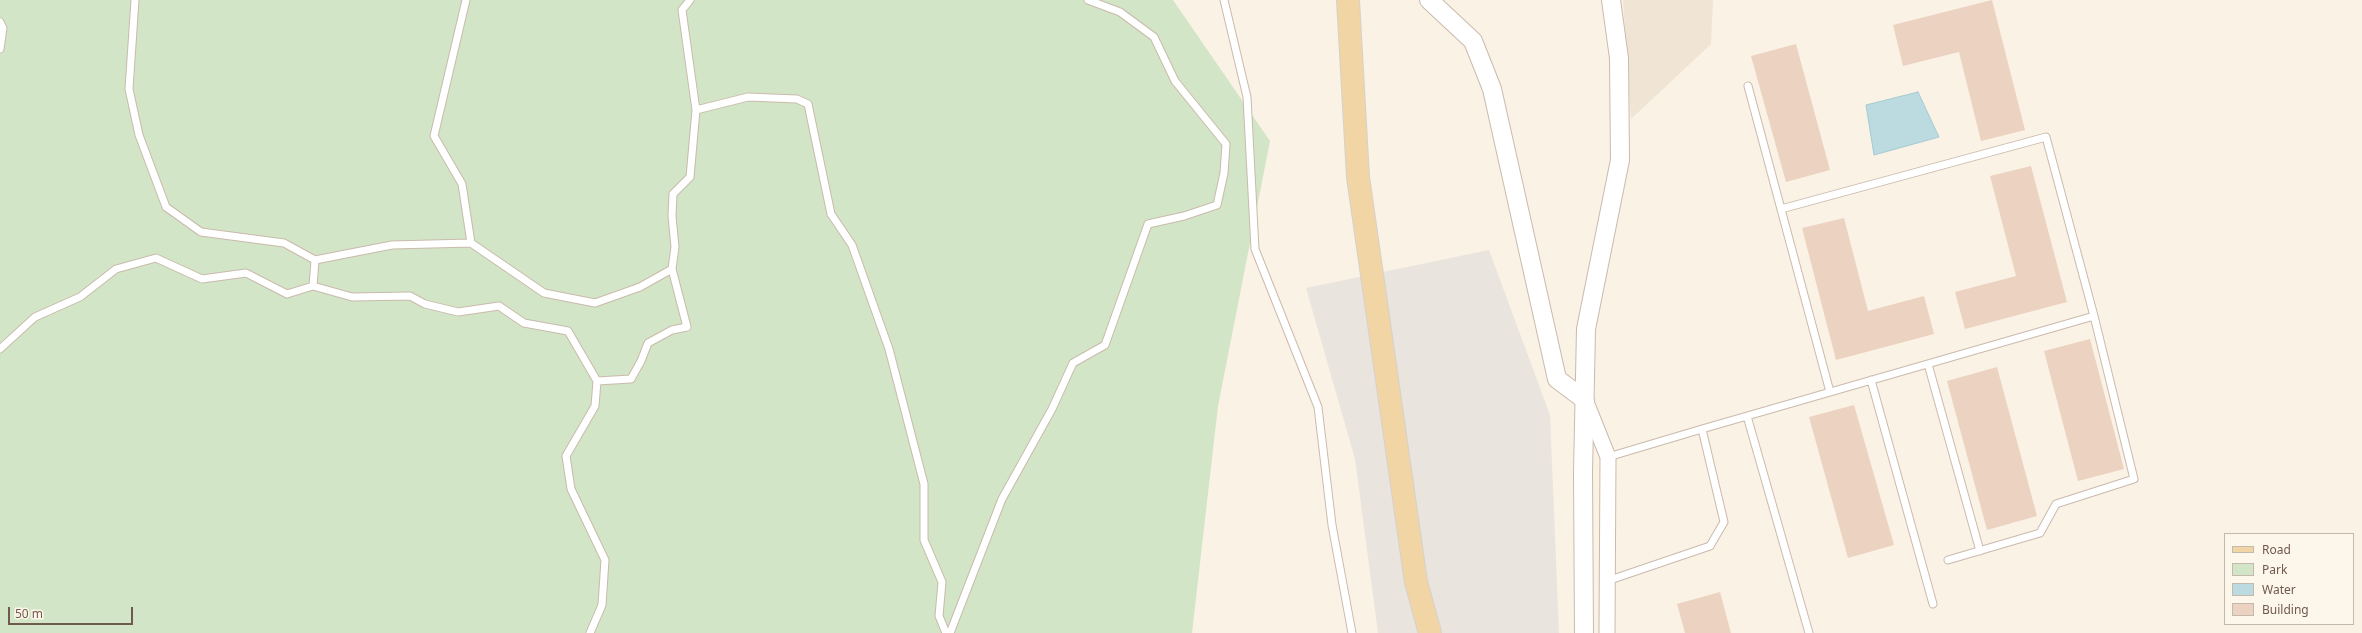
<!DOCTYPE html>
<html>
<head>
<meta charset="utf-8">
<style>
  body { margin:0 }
  #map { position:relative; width:2362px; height:633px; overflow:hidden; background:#faf2e5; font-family:"Noto Sans",sans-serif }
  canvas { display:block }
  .legend { position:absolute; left:2224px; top:533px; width:130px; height:92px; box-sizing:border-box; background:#fdf6eb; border:1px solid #c5b8ac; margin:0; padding:5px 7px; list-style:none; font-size:12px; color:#705a4d }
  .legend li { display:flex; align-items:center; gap:8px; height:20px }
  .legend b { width:20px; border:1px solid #c5b8ac }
  .scale { position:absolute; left:8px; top:607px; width:125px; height:18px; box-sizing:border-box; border:2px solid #705a4d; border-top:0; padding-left:5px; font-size:12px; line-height:14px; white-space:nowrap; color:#705a4d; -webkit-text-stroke:3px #fdf6eb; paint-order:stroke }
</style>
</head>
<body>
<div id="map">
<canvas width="2362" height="633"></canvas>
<ul class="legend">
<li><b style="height:5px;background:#f1d5a5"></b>Road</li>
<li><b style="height:11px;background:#d2e5c6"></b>Park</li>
<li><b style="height:11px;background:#bcdbe1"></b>Water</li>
<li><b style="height:11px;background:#ecd2c0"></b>Building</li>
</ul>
<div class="scale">50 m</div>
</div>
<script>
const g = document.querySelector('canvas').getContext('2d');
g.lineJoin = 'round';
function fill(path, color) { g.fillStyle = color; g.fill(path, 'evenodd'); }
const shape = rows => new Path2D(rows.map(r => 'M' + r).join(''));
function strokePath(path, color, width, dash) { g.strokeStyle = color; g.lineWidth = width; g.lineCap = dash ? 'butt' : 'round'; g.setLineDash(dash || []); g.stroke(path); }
fill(shape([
  [1623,0,1713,0,1711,44,1631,119]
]), '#f0e4d5');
fill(shape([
  [1489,250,1550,415,1559,633,1378,633,1355,459,1306,288]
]), '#eae4df');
fill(shape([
  [0,0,1173,0,1270,141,1218,406,1192,633,0,633]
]), '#d2e5c6');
const water = shape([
  [1918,92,1939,137,1874,155,1866,105,1918,92]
]);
fill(water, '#bcdbe1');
strokePath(water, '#a4cad1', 1);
fill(shape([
  [1992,0,2025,130,1981,141,1959,52,1903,66,1893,25],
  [1796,44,1830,170,1786,182,1751,56],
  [2031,166,2067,302,1965,329,1955,292,2016,276,1990,176],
  [1844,218,1868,311,1924,296,1934,334,1836,360,1802,228],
  [2090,339,2124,469,2078,481,2044,351],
  [1997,367,2037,516,1987,530,1947,381],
  [1854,405,1894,545,1848,558,1809,417],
  [1720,592,1731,633,1685,633,1677,604]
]), '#ecd2c0');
const service = shape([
  [135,0,129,89,139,135,166,207,201,232,284,243,315,260,392,245,471,243,544,293,595,303,640,287,672,269,675,247,672,216,673,194,690,177,696,110,682,10,690,0],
  [466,0,434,136,462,184,471,243],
  [1224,0,1247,97,1255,249,1318,407,1332,525,1352,633],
  [0,22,3,28,0,49],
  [1748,86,1830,392],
  [696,110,748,97,797,99,808,104,831,214,852,245,889,349,924,484,924,540,942,582,939,616,946,633],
  [1781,209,2046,137,2094,316,2134,479,2056,504,2040,533,1948,560],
  [313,286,315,260],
  [0,349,35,317,80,297,116,269,156,258,202,279,246,273,287,294,313,286,352,297,410,296,425,304,458,312,499,306,524,323,568,331,597,381,595,406,566,456,571,489,605,560,602,605,590,633],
  [1928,364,1980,551],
  [1871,380,1933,604],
  [597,381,631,379,641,361,648,343,672,330,687,327,672,269],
  [1747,416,1809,633],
  [1608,457,1702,429],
  [1607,581,1710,546,1724,522,1702,429,2094,316],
  [950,633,1002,499,1052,409,1073,363,1105,345,1148,224,1184,216,1217,205,1224,173,1226,144,1175,81,1154,37,1120,12,1088,0]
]);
const minor = shape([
  [1586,402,1608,457,1607,633]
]);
const tertiary = shape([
  [1429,0,1473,41,1492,89,1557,379,1585,400],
  [1584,633,1583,473,1586,329,1620,160,1619,58,1611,0]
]);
const primary = shape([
  [1348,0,1358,177,1416,582,1430,633]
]);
strokePath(service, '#cabaad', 9);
strokePath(minor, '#cabaad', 17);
strokePath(tertiary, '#cabaad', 20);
strokePath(primary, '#d7d1cd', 24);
strokePath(service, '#fff', 7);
strokePath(minor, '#fff', 15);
strokePath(tertiary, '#fff', 18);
strokePath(primary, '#f1d5a5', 22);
</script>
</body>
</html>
